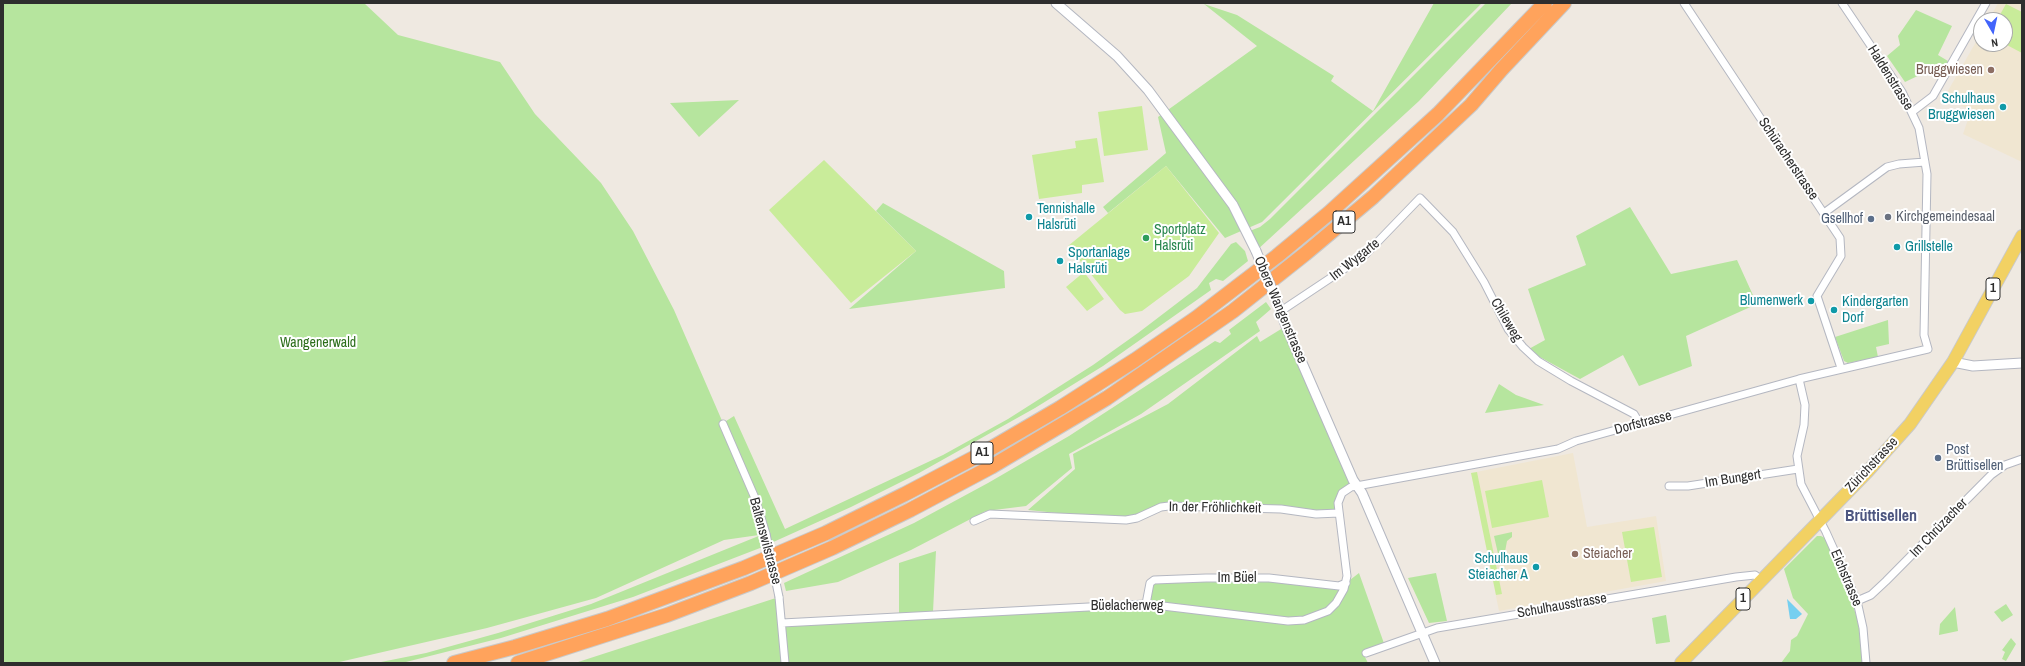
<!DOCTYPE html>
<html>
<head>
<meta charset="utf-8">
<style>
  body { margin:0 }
  #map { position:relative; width:2025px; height:666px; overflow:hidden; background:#efe9e1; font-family:"Archivo Narrow",sans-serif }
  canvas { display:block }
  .frame { position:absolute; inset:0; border:4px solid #2e2e2e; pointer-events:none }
  .north { position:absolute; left:1973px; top:12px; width:40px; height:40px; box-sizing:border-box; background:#fff; border:1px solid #ababab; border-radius:50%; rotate:171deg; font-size:11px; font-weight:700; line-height:16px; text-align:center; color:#2e2e2e }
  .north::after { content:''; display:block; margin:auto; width:14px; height:18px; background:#4264fb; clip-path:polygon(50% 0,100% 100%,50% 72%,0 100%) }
</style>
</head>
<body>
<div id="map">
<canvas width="2025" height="666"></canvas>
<div class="frame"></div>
<div class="north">N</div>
</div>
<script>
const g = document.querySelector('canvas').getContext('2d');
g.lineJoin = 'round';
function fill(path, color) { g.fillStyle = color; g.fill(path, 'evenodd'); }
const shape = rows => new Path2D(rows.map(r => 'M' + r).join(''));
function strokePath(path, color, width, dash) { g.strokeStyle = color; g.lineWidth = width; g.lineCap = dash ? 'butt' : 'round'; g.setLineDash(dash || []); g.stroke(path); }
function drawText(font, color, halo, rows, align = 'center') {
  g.font = font + ' "Archivo Narrow",sans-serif'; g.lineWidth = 4; g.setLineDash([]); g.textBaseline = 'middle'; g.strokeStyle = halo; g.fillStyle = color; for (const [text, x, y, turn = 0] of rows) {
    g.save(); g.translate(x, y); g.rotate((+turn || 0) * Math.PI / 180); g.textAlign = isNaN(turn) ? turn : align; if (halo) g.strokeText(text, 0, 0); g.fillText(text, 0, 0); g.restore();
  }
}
fill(shape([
  [1998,3,2022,3,2022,162,1963,134,1971,111,1945,96,1981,33,1981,44,2005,44,2005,20,1989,20],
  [1573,453,1587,527,1656,516,1666,581,1499,611,1471,473]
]), '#f0e6d1');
fill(shape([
  [3,3,364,3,398,35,500,62,535,114,601,183,633,231,674,310,723,423,734,416,785,529,943,455,1008,419,1093,365,1138,333,1197,288,1231,244,1236,242,1245,251,1248,261,1223,281,1216,279,1209,283,1211,290,1103,366,1035,408,919,473,851,507,760,548,633,597,501,638,402,663,376,663,426,653,498,633,591,604,761,535,769,535,766,534,724,540,596,598,487,628,335,663,3,663],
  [1434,3,1482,3,1262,222,1225,238,1166,166,1108,213,1103,207,1166,153,1158,117,1257,46,1204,4,1237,15,1334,76,1331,81,1373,111],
  [1486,3,1512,3,1419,101,1256,251,1247,232,1260,227,1270,219],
  [1916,10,1952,26,1938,55,1948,61,1940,75,1928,71,1905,82,1887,56,1900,45,1898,36],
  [739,100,699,137,670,103],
  [883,203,1004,271,1005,288,849,309,916,251,876,211],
  [1630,207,1671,274,1737,260,1757,304,1686,336,1692,366,1639,386,1623,355,1580,379,1527,350,1545,340,1528,289,1586,265,1576,236],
  [1266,302,1271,309,1256,322,1260,331,1141,414,1069,454,1072,468,1026,506,986,511,911,550,838,582,786,591,784,583,914,523,988,483,1069,436,1215,341,1220,343,1231,334,1229,330],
  [1888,320,1889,344,1876,347,1878,357,1848,363,1844,361,1835,337],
  [1286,326,1357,486,1342,493,1339,513,1169,506,1126,520,1028,510,1075,469,1073,454,1168,404,1257,336,1260,342],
  [1499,384,1516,395,1544,405,1485,413],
  [1512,532,1512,537,1507,541,1504,557,1499,558,1494,536],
  [1817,536,1821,536,1825,538,1848,590,1857,618,1862,645,1862,663,1781,663,1790,651,1791,640,1797,636,1808,614,1793,598,1784,569],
  [936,551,933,612,899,614,899,563],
  [1359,573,1386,649,1365,657,1368,663,575,663,779,597,782,623,1146,604,1150,583,1206,578,1346,583],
  [1436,573,1447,621,1429,623,1408,578],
  [2006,604,2013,615,2002,622,1994,612],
  [1955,607,1958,631,1939,635,1940,624],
  [1666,615,1670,642,1656,644,1652,618],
  [2011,638,2016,644,2006,661,2002,659,2005,652,2002,650]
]), '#b6e59e');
fill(shape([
  [2006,4,2022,12,2022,53,2005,44,2005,20,1997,20],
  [1142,106,1148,150,1104,156,1098,112],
  [1097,138,1104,182,1082,185,1082,193,1039,199,1032,155,1076,148,1075,141],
  [824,160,916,251,851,303,769,210],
  [1166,166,1219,233,1189,276,1142,311,1125,314,1120,310,1068,246],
  [1084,272,1104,299,1087,311,1066,287],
  [1477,472,1502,594,1496,595,1471,473],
  [1542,480,1549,517,1492,528,1485,491],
  [1654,527,1662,577,1631,582,1622,532]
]), '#c9ec9a');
fill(shape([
  [1787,599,1802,614,1796,619,1790,619]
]), '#75cff0');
const minor = shape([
  [1684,3,1840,238,1841,256,1817,296,1841,368],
  [1912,112,1933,96,1986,3],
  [1824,213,1887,167,1899,164,1925,162],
  [1281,311,1365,255,1420,198,1453,232,1484,282,1508,329,1523,347,1538,361,1571,381,1634,414,1640,424],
  [1799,379,1805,405,1804,425,1797,456,1801,484,1826,532,1857,601,1863,628,1866,663],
  [723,424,755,498,766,534],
  [1669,486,1688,486,1798,469],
  [974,521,990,514,1126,520,1137,518,1161,507,1169,506,1281,509,1316,514,1339,513],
  [779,597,785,663],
  [1857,601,1871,595,1886,581,1991,475,2005,465,2022,459],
  [1146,604,1150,583,1154,580,1206,578,1269,578,1339,586,1346,583],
  [782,623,1146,604,1288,621,1304,620,1328,611,1336,603,1344,589,1347,576,1338,503,1342,493,1351,487,1558,449,1576,441,1799,379,1928,349,1924,335,1927,174,1919,128,1902,92,1842,3],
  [1366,653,1437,628,1736,577,1755,575,1761,580]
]);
const tertiary = shape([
  [1056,3,1117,56,1148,90,1233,205,1256,251],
  [1276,299,1286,326,1353,480,1362,493,1435,663],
  [1953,362,1973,366,2022,363]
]);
const primary = shape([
  [1681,663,1868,471,1910,424,1953,362,2022,236]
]);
const motorway = shape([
  [454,663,515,647,607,619,744,568,826,533,905,494,983,453,1060,408,1135,360,1196,318,1277,256,1329,213,1438,114,1545,3],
  [518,663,667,615,751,583,832,548,910,510,991,467,1107,398,1233,311,1305,254,1373,197,1471,105,1501,70,1564,3]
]);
strokePath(minor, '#b4b7c1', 9);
strokePath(tertiary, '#b4b7c1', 11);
strokePath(primary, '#c9c9c9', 14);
strokePath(motorway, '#c9c9c9', 16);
strokePath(minor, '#fff', 7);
strokePath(tertiary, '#fff', 9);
strokePath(primary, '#f2d163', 12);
strokePath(motorway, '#ffa35c', 14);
const minorBridge = shape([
  [766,534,779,597]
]);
const tertiaryBridge = shape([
  [1256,251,1276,299]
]);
strokePath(minorBridge, '#b4b7c1', 9, []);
strokePath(tertiaryBridge, '#b4b7c1', 11, []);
strokePath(minorBridge, '#fff', 7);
strokePath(tertiaryBridge, '#fff', 9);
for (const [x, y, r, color] of [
  [1991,70,4,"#8d6e63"],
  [2003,107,4,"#0f9aa8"],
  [1029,217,4,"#0f9aa8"],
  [1888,217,4,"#6b7280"],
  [1871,219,4,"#5c6f8a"],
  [1146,238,4,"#2e9e5b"],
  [1897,247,4,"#0f9aa8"],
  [1060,261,4,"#0f9aa8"],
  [1811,301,4,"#0f9aa8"],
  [1834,310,4,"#0f9aa8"],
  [1938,458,4,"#5c6f8a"],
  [1575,554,4,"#8d6e63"],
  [1536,567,4,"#0f9aa8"]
]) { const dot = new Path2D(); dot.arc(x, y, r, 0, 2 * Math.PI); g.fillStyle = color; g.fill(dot); strokePath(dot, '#fff', 1.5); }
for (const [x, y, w] of [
  [1344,222,22],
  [1993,289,14],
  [982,453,22],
  [1743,599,14]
]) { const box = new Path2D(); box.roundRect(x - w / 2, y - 11, w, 22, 3); g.fillStyle = '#fff'; g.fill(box); strokePath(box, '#2e2e2e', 1); }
drawText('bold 13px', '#2e2e2e', null, [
  ["A1",1344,222],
  ["1",1993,289],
  ["A1",982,453],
  ["1",1743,599]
]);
drawText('14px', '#785e54', '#fff', [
  ["Bruggwiesen",1983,70],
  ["Steiacher",1583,554,"left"]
], 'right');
drawText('14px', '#2e2e2e', '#fff', [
  ["Haldenstrasse",1890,78,58],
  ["Schüracherstrasse",1788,159,56],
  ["Im Wygarte",1355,260,-38],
  ["Obere Wangenstrasse",1280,310,67],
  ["Chileweg",1506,320,59],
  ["Dorfstrasse",1643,423,-15],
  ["Zürichstrasse",1872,465,-47],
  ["Im Bungert",1733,479,-9],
  ["In der Fröhlichkeit",1215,508,1],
  ["Im Chrüzacher",1939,528,-46],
  ["Baltenswilstrasse",765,541,75],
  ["Im Büel",1237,578],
  ["Eichstrasse",1846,578,67],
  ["Büelacherweg",1127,606],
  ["Schulhausstrasse",1562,606,-10]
]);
drawText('14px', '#0d838f', '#fff', [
  ["Schulhaus",1995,99,"right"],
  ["Bruggwiesen",1995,115,"right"],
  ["Tennishalle",1037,209],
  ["Halsrüti",1037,225],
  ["Grillstelle",1905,247],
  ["Sportanlage",1068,253],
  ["Halsrüti",1068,269],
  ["Blumenwerk",1803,301,"right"],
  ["Kindergarten",1842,302],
  ["Dorf",1842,318],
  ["Schulhaus",1528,559,"right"],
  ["Steiacher A",1528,575,"right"]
], 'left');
drawText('14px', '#5b616d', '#fff', [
  ["Kirchgemeindesaal",1896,217]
], 'left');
drawText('14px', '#4e5e75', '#fff', [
  ["Gsellhof",1863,219],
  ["Post",1946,450,"left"],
  ["Brüttisellen",1946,466,"left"]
], 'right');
drawText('14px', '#27864d', '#fff', [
  ["Sportplatz",1154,230],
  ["Halsrüti",1154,246]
], 'left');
drawText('14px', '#2c6e1b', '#fff', [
  ["Wangenerwald",318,343]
]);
drawText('bold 16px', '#4d5680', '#fff', [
  ["Brüttisellen",1881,517]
]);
</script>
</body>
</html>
